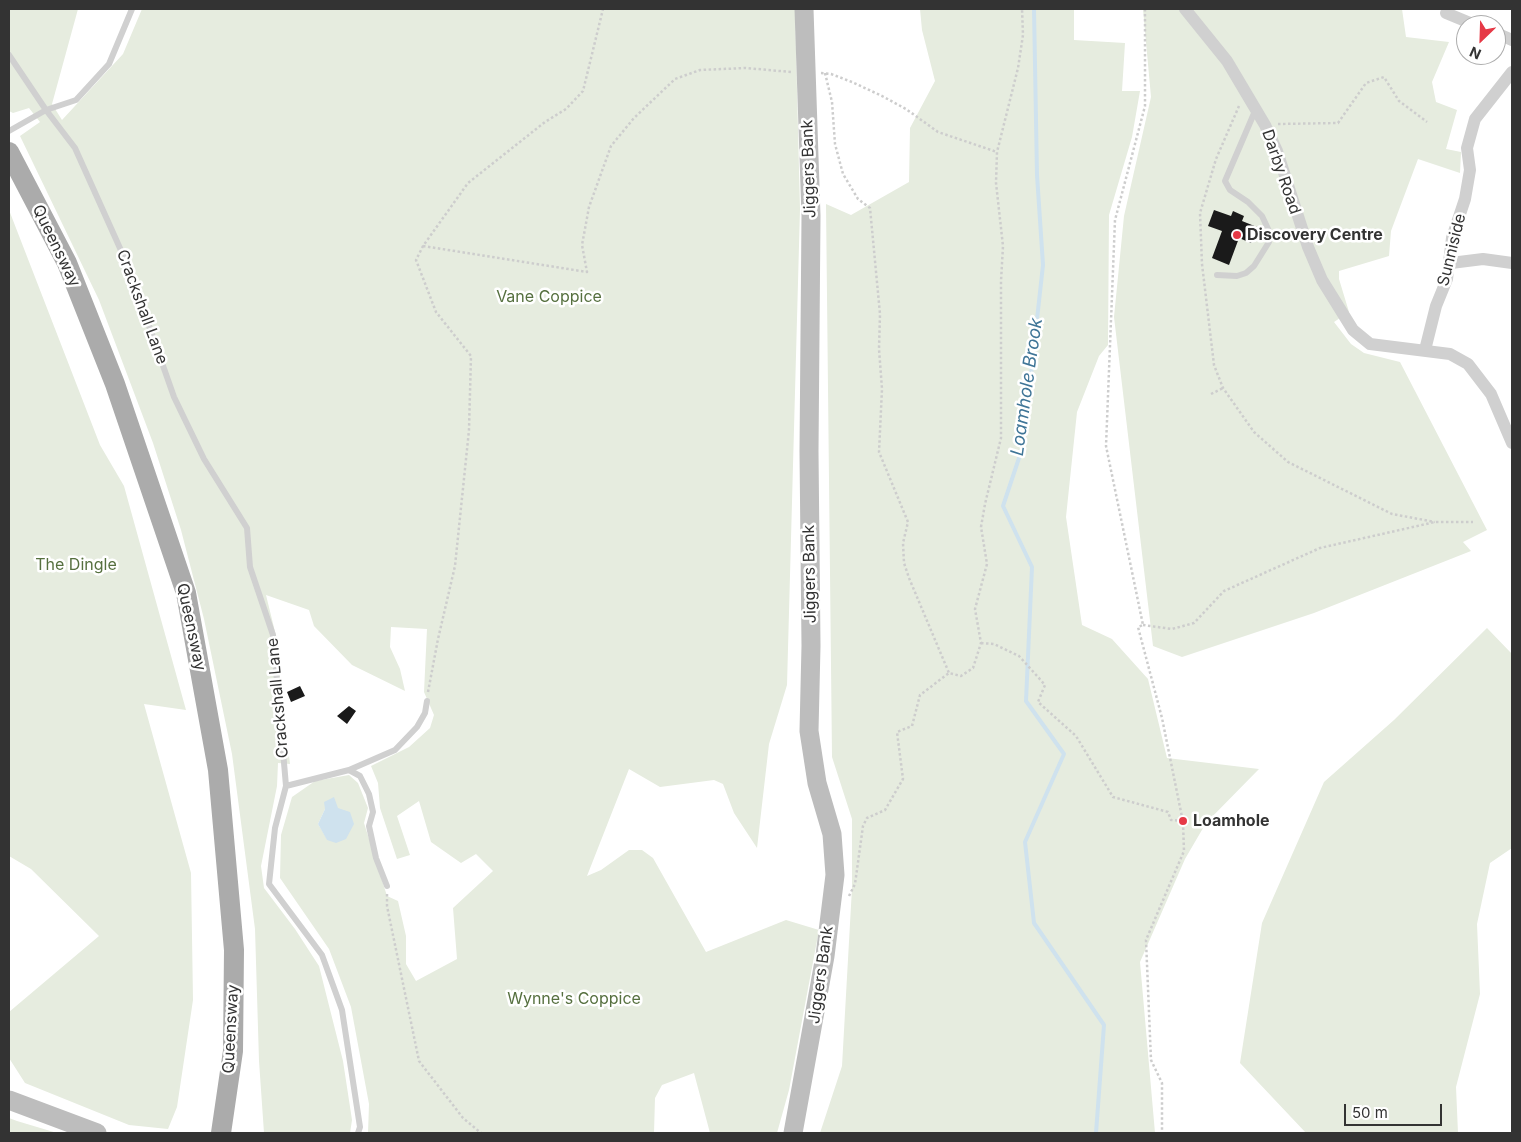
<!DOCTYPE html>
<html>
<head>
<meta charset="utf-8">
<style>
  body { margin:0 }
  #map { position:relative; width:1521px; height:1142px; overflow:hidden; background:#fff; font-family:Inter,sans-serif }
  canvas { display:block }
  .frame { position:absolute; inset:0; border:10px solid #333; pointer-events:none }
  .north { position:absolute; left:1456px; top:15px; width:50px; height:50px; box-sizing:border-box; background:#fff; border:1px solid #adadad; border-radius:50%; rotate:204deg; font-size:14px; font-weight:700; line-height:20px; text-align:center; color:#333 }
  .north::after { content:''; display:block; margin:auto; width:18px; height:22px; background:#e63946; clip-path:polygon(50% 0,100% 100%,50% 72%,0 100%) }
  .scale { position:absolute; left:1344px; top:1104px; width:98px; height:22px; box-sizing:border-box; border:2px solid #333; border-top:0; padding-left:6px; font-size:15px; line-height:18px; white-space:nowrap; color:#333; -webkit-text-stroke:4px #fff; paint-order:stroke }
</style>
</head>
<body>
<div id="map">
<canvas width="1521" height="1142"></canvas>
<div class="frame"></div>
<div class="north">N</div>
<div class="scale">50 m</div>
</div>
<script>
const g = document.querySelector('canvas').getContext('2d');
g.lineJoin = 'round';
function fill(path, color) { g.fillStyle = color; g.fill(path, 'evenodd'); }
const shape = rows => new Path2D(rows.map(r => 'M' + r).join(''));
function strokePath(path, color, width, dash) { g.strokeStyle = color; g.lineWidth = width; g.lineCap = dash ? 'butt' : 'round'; g.setLineDash(dash || []); g.stroke(path); }
function drawText(font, color, halo, rows, align = 'center') {
  g.font = font + ' Inter,sans-serif'; g.lineWidth = 5; g.setLineDash([]); g.textBaseline = 'middle'; g.strokeStyle = halo; g.fillStyle = color; for (const [text, x, y, turn = 0] of rows) {
    g.save(); g.translate(x, y); g.rotate((+turn || 0) * Math.PI / 180); g.textAlign = isNaN(turn) ? turn : align; if (halo) g.strokeText(text, 0, 0); g.fillText(text, 0, 0); g.restore();
  }
}
fill(shape([
  [9,9,78,9,52,104,62,120,123,54,142,9,795,9,800,209,787,685,769,744,757,848,734,813,723,784,714,780,660,787,629,769,587,876,601,870,629,850,642,850,653,858,706,952,786,920,819,930,789,1090,777,1133,710,1133,694,1073,662,1085,655,1098,654,1133,368,1133,369,1104,351,1007,329,949,280,878,281,835,292,797,315,781,349,775,358,783,368,808,364,823,387,896,398,901,406,936,406,964,416,981,457,959,453,908,493,871,476,854,461,863,431,842,419,801,397,816,410,855,397,859,380,808,378,783,371,766,409,747,430,728,434,715,424,692,427,629,391,627,390,647,400,669,405,691,352,665,314,626,309,610,266,595,280,652,280,679,290,764,278,763,277,786,261,866,264,888,295,929,319,966,343,1061,352,1120,350,1133,264,1133,259,1061,255,929,232,754,204,619,181,530,153,443,99,300,20,136,40,122,29,108,13,113,9,111],
  [325,809,327,839,318,824],
  [920,9,1074,9,1074,40,1125,43,1122,91,1140,91,1132,137,1109,215,1108,345,1099,356,1077,412,1066,517,1082,625,1112,639,1148,679,1167,758,1259,769,1206,823,1185,859,1140,962,1155,1133,820,1133,842,1066,852,888,852,819,832,757,826,204,851,215,909,182,910,128,935,81,922,30],
  [1143,9,1402,9,1406,37,1449,42,1432,82,1436,102,1457,110,1446,149,1461,152,1460,173,1418,159,1391,231,1389,256,1339,271,1339,279,1349,312,1334,322,1351,344,1364,353,1400,362,1487,530,1463,542,1471,551,1314,613,1182,657,1153,646,1114,317,1124,216,1151,97],
  [9,210,100,445,124,486,186,710,144,704,191,873,193,1000,177,1107,168,1129,129,1125,25,1083,9,1058,9,1012,99,936,31,869,9,856],
  [1487,628,1512,654,1512,848,1490,863,1477,924,1480,994,1456,1087,1458,1133,1306,1133,1240,1063,1262,923,1324,782,1394,720],
  [9,1118,17,1121,57,1133,9,1133]
]), '#e6ecdf');
fill(shape([
  [334,797,338,808,350,812,354,824,346,839,336,843,327,840,318,824,325,809,324,802]
]), '#cfe2ee');
strokePath(shape([
  [1034,9,1037,175,1043,265,1023,446,1003,506,1032,567,1026,701,1064,754,1025,842,1034,923,1104,1025,1096,1133]
]), '#cfe2ee', 4);
fill(shape([
  [1214,210,1231,216,1233,211,1244,216,1242,221,1257,227,1251,243,1239,238,1229,265,1212,258,1222,231,1208,226],
  [300,686,305,696,291,702,287,692],
  [349,706,356,711,347,724,337,716]
]), '#1a1a1a');
strokePath(shape([
  [1145,9,1145,106,1115,220,1106,446,1143,625,1138,627,1162,718,1183,822,1184,851,1146,940,1151,1060,1162,1083,1162,1133],
  [821,73,831,74,852,82,882,96,906,109,938,132,997,152],
  [825,73,832,102,835,144,843,174,858,199,870,208,880,314,879,349,882,389,879,452,908,522,903,543,904,563,909,578,949,673],
  [1239,106,1216,159,1200,213,1202,264,1214,365,1223,388,1254,432,1288,462,1392,514,1435,522],
  [1278,124,1338,123,1366,83,1384,77,1399,101,1427,122],
  [423,246,587,272,582,245,589,207,611,146,634,118,675,79,700,70,746,68,791,72],
  [1211,394,1223,388],
  [1143,625,1172,629,1194,623,1224,591,1320,548,1435,522,1473,522],
  [981,643,994,644,1019,656,1038,677,1045,685,1038,702,1076,736,1113,797,1168,812,1171,820,1183,821],
  [428,692,438,639,455,566,469,430,471,356,436,312,416,260,423,246,468,183,545,122,566,109,583,91,603,9],
  [387,894,387,906,419,1061,463,1118,481,1133],
  [849,896,855,884,863,826,867,818,885,810,903,779,897,732,912,726,920,695,949,673,961,676,973,668,981,643,975,609,987,564,981,527,985,504,1001,438,1001,281,1003,246,996,183,997,152,1018,68,1023,35,1022,9]
]), '#cdcdcd', 2.5, [2.5, 2.5]);
strokePath(shape([
  [9,55,46,110,75,148,128,266,174,397,204,459,247,528,250,567,273,635,286,786,275,828,269,884,322,955,342,1010,360,1127,358,1133],
  [9,131,46,110,76,100,109,64,132,9],
  [1217,275,1237,276,1246,273,1254,266,1269,242,1269,231,1262,216,1248,202,1230,190,1225,181,1255,111],
  [349,770,395,750,417,727,425,713,427,701],
  [286,786,349,770,360,776,369,794,373,812,369,826,376,858,387,886]
]), '#d0d0d0', 6);
strokePath(shape([
  [1185,9,1227,61,1265,125,1277,151,1308,247,1322,280,1353,330,1370,344,1450,354,1468,364,1491,394,1512,443],
  [1446,13,1475,25],
  [1496,33,1512,40],
  [1451,263,1483,259,1512,263],
  [1425,350,1436,306,1447,279,1452,238,1465,199,1470,170,1467,148,1475,119,1512,72]
]), '#d0d0d0', 12);
strokePath(shape([
  [9,1100,97,1133],
  [793,1133,825,956,835,875,832,834,817,783,809,731,811,646,809,451,811,216,804,9]
]), '#bdbdbd', 19);
strokePath(shape([
  [9,152,67,263,115,384,186,593,218,770,234,950,233,1051,221,1133]
]), '#ababab', 20);
for (const [x, y, r, color] of [
  [1237,235,5,"#e63946"],
  [1183,821,5,"#e63946"]
]) { const dot = new Path2D(); dot.arc(x, y, r, 0, 2 * Math.PI); g.fillStyle = color; g.fill(dot); strokePath(dot, '#fff', 2); }
drawText('16px', '#333', '#fff', [
  ["Jiggers Bank",809,169,-92],
  ["Darby Road",1281,172,71],
  ["Queensway",56,246,64],
  ["Sunniside",1452,250,-76],
  ["Crackshall Lane",142,307,70],
  ["Jiggers Bank",810,574,-91],
  ["Queensway",191,627,78],
  ["Crackshall Lane",278,698,-95],
  ["Jiggers Bank",821,975,-82],
  ["Queensway",231,1029,-87]
]);
drawText('bold 16px', '#333', '#fff', [
  ["Discovery Centre",1247,235],
  ["Loamhole",1193,821]
], 'left');
drawText('16px', '#56703f', '#fff', [
  ["Vane Coppice",549,297],
  ["The Dingle",76,565],
  ["Wynne's Coppice",574,999]
]);
drawText('italic 18px', '#3f7597', '#fff', [
  ["Loamhole Brook",1027,387,-82]
]);
</script>
</body>
</html>
